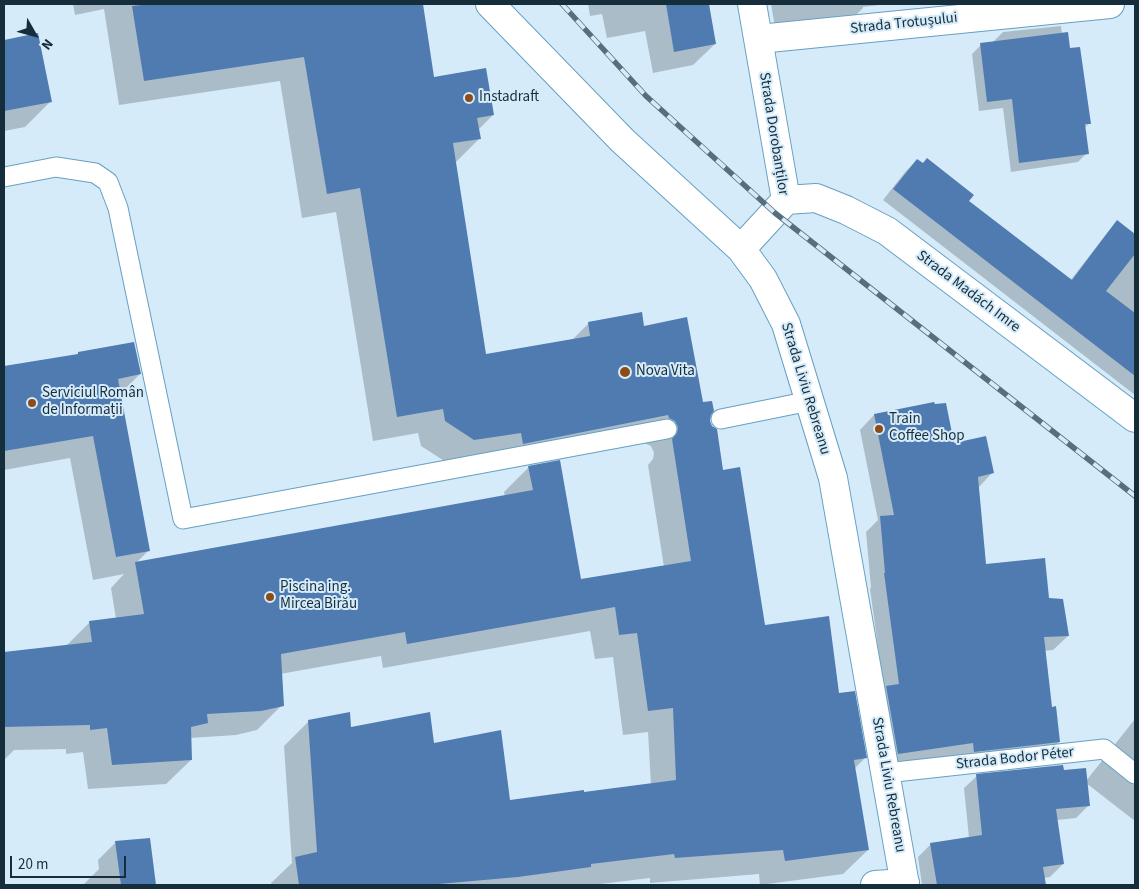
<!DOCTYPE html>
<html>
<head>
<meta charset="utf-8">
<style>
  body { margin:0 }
  #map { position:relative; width:1139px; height:889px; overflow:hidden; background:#d5ebfa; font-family:"Source Sans 3",sans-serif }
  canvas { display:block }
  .frame { position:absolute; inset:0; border:5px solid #162e3b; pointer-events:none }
  .north { position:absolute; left:10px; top:10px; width:50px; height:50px; -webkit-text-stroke:4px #d5ebfa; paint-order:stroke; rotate:128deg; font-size:14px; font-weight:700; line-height:20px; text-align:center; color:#162e3b }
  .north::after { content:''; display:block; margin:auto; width:18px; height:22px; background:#162e3b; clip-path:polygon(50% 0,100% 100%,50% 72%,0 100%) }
  .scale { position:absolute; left:10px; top:856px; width:116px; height:22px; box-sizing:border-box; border:2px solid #162e3b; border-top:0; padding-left:6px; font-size:15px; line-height:18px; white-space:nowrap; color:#162e3b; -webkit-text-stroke:4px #d5ebfa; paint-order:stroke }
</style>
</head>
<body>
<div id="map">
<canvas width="1139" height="889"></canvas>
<div class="frame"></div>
<div class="north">N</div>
<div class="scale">20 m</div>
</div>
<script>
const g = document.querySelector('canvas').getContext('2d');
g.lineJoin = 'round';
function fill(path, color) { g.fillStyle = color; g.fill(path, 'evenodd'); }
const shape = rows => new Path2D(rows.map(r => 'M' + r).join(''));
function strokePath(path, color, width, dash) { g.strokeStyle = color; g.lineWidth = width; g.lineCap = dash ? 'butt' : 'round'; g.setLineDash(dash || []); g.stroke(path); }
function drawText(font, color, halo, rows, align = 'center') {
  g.font = font + ' "Source Sans 3",sans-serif'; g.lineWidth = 4; g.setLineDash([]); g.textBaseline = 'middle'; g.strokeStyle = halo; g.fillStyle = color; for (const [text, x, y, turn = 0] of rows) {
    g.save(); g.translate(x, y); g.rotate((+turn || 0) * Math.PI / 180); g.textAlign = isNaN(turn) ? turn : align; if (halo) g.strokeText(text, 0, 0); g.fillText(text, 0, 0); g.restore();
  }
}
fill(shape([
  [73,4,421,4,433,79,493,115,478,130,479,139,455,163,485,356,571,341,589,323,643,327,702,403,709,421,764,627,838,694,865,758,854,769,868,850,843,874,760,885,759,874,650,883,650,878,592,885,272,885,271,883,292,863,284,746,309,721,433,744,509,801,651,785,648,732,623,735,613,657,595,659,590,631,383,668,381,656,280,674,282,705,257,730,236,735,190,738,191,760,166,784,88,789,83,752,66,754,66,749,14,750,4,760,4,653,66,646,90,622,116,619,111,588,124,574,93,580,70,458,4,470,4,367,77,355,78,353,140,374,120,394,149,550,136,563,505,497,504,492,529,467,580,580,664,567,648,465,653,459,654,453,651,446,644,443,449,464,421,446,418,433,373,441,336,212,302,218,280,81,119,105,104,9,75,15],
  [588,4,708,4,715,44,693,65,653,73,645,31,607,38,602,14,590,16],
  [771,4,886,4,863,7,863,8,852,19,775,27],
  [1061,26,1062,35,1069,49,1089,123,1084,129,1087,153,1078,162,1011,172,1003,108,979,111,972,54,981,45,994,43,994,41,1003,32],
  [37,35,51,101,25,127,4,131,4,41],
  [917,160,1070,281,1107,233,1117,222,1135,236,1135,395,883,200,906,171],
  [933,404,953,444,992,473,978,488,985,565,1048,599,1068,636,1053,650,1044,651,1051,708,1059,742,1044,757,883,768,884,690,870,589,871,587,866,532,878,520,860,430,874,415],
  [1135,719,1135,821,1086,783,1089,805,1076,818,1057,820,1063,864,1050,877,1044,878,1045,885,922,885,918,857,931,844,969,838,964,788,977,776,1063,772,1086,781],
  [149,839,155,885,83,885,99,869,98,860,116,842]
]), '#0003');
fill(shape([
  [150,4,423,4,434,77,486,68,494,115,477,118,481,139,453,143,486,354,590,336,588,322,642,312,644,326,687,317,703,402,712,401,714,411,711,415,710,421,712,426,717,429,723,470,740,467,765,625,829,616,839,693,855,691,867,758,854,760,869,850,785,861,783,850,675,858,674,854,591,864,591,867,518,877,427,885,299,885,295,857,317,852,308,720,350,712,351,727,430,712,434,743,501,730,510,800,584,790,584,792,676,780,673,708,648,711,637,633,619,635,615,607,407,644,405,632,281,654,284,706,261,711,207,714,208,723,191,727,192,760,112,765,107,728,90,730,90,725,4,727,4,652,92,642,89,621,144,614,135,562,533,490,528,466,560,460,581,579,691,561,672,439,677,433,678,427,675,421,669,418,668,415,523,444,521,433,474,440,445,421,443,409,397,417,360,188,327,194,304,57,144,81,132,6],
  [666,4,709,4,716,44,674,52],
  [1068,32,1070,48,1080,47,1091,124,1085,124,1089,154,1019,163,1012,99,987,102,980,43],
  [38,33,52,102,4,111,4,40],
  [927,158,974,195,969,201,1072,280,1117,220,1135,234,1135,254,1106,291,1135,313,1135,376,893,189,917,159,923,163],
  [134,342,141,374,118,379,150,551,116,557,93,436,4,451,4,366,78,354,78,352],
  [934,402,935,404,946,403,954,443,986,436,994,473,978,477,986,564,1045,558,1049,598,1063,599,1069,636,1044,637,1052,707,1056,706,1060,742,974,752,973,743,898,754,886,686,899,684,884,573,885,573,880,516,894,515,874,414],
  [1063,765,1064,770,1086,768,1090,806,1056,809,1064,864,1043,867,1046,885,937,885,930,843,982,835,976,774],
  [150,838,156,885,121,885,115,841]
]), '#507bb1');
const service = shape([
  [4,177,56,167,95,173,108,182,118,208,183,519,667,429],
  [721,419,810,401],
  [886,773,1104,749,1135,774]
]);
const minor = shape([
  [759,39,1110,4],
  [875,885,905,883]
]);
const tertiary = shape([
  [490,4,623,141,741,249,763,279,786,324,833,478,905,885],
  [752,4,786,200],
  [786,200,816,198,846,210,887,231,1135,418],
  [741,249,786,200]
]);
strokePath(service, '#67a0c1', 21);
strokePath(minor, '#67a0c1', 30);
strokePath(tertiary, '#67a0c1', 30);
strokePath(service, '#fff', 19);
strokePath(minor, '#fff', 28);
strokePath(tertiary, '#fff', 28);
const rail = shape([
  [562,4,646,96,775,213,1135,496]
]);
strokePath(rail, '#576e7c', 5.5);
strokePath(rail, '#d5ebfa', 4, [11]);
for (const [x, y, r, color] of [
  [469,98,5,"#8d4c17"],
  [625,372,6,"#8d4c17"],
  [32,403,5,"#8d4c17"],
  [879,429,5,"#8d4c17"],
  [270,597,5,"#8d4c17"]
]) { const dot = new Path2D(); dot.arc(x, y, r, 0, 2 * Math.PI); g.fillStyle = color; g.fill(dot); strokePath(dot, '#d5ebfa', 2); }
drawText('15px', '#162e3b', '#d5ebfa', [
  ["Strada Trotușului",904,24,-6],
  ["Strada Dorobanților",773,134,81],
  ["Strada Madách Imre",968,292,37],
  ["Strada Liviu Rebreanu",805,389,73],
  ["Strada Bodor Péter",1015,759,-6],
  ["Strada Liviu Rebreanu",888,785,80]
]);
drawText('15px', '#162e3b', '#d5ebfa', [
  ["Instadraft",479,98],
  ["Nova Vita",636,372],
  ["Serviciul Român",42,394],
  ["de Informații",42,411],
  ["Train",889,420],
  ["Coffee Shop",889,437],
  ["Piscina ing.",280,588],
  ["Mircea Birău",280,605]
], 'left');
</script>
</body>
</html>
